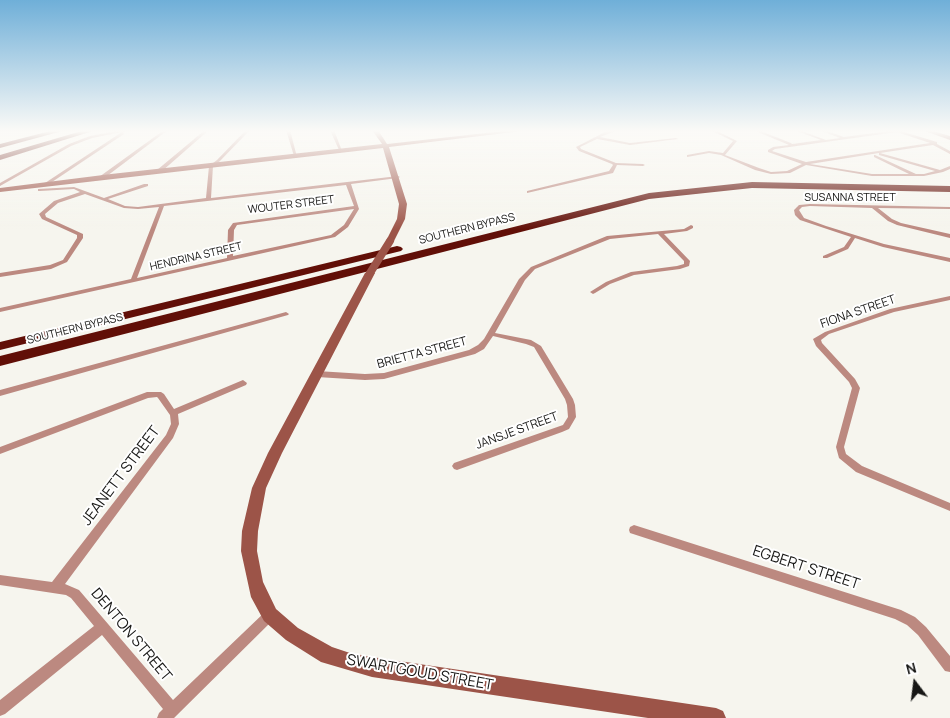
<!DOCTYPE html>
<html>
<head>
<meta charset="utf-8">
<style>
  body { margin:0 }
  #map { position:relative; width:950px; height:718px; overflow:hidden; background:#f6f5ee; font-family:Manrope,sans-serif }
  canvas { display:block }
  .north { position:absolute; left:890px; top:658px; width:50px; height:50px; -webkit-text-stroke:4px #fff; paint-order:stroke; rotate:345deg; font-size:14px; font-weight:700; line-height:20px; text-align:center; color:#171715 }
  .north::after { content:''; display:block; margin:auto; width:18px; height:22px; background:#171715; clip-path:polygon(50% 0,100% 100%,50% 72%,0 100%) }
</style>
</head>
<body>
<div id="map">
<canvas width="950" height="718"></canvas>
<div class="north">N</div>
</div>
<script>
const g = document.querySelector('canvas').getContext('2d');
g.lineJoin = 'round';
const shape = rows => new Path2D(rows.map(r => 'M' + r).join(''));
function fill(path, color) { g.fillStyle = color; g.fill(path, 'evenodd'); }
function strokePath(path, color, width, dash) { g.strokeStyle = color; g.lineWidth = width; g.lineCap = dash ? 'butt' : 'round'; g.setLineDash(dash || []); g.stroke(path); }
function drawText(font, color, halo, rows, align = 'center') {
  g.font = font + ' Manrope,sans-serif'; g.lineWidth = 4; g.setLineDash([]); g.textBaseline = 'middle'; g.strokeStyle = halo; g.fillStyle = color; for (const [text, x, y, turn = 0] of rows) {
    g.save(); g.translate(x, y); g.rotate((+turn || 0) * Math.PI / 180); g.textAlign = isNaN(turn) ? turn : align; if (halo) g.strokeText(text, 0, 0); g.fillText(text, 0, 0); g.restore();
  }
}
fill(shape([
  [122,130,130,130,123,132,124,134,49,184,45,183,122,132,92,138,71,146,0,186,0,183,69,144,90,136,122,130],
  [164,130,168,130,103,179,99,179,99,177,164,130],
  [205,130,209,130,161,172,157,172,157,170,205,130],
  [246,130,250,130,219,162,213,166,211,198,398,176,400,177,398,178,351,184,359,209,348,227,335,237,0,312,0,308,131,279,159,207,138,209,124,208,85,194,58,203,45,214,46,217,83,234,83,238,67,262,51,269,0,277,0,273,50,265,63,260,77,238,77,235,42,219,39,214,54,201,80,192,74,189,40,191,38,191,38,189,74,187,104,198,144,184,148,184,148,186,108,199,125,206,138,207,206,198,209,166,217,160,246,130],
  [346,185,354,206,233,223,228,230,227,258,137,278,164,206,346,185],
  [354,209,344,225,331,235,233,256,234,230,237,225,354,209],
  [286,130,290,130,297,157,294,156,286,130],
  [330,130,334,130,342,151,339,150,330,130],
  [376,130,391,130,376,132,374,131,376,130],
  [612,130,618,130,600,137,630,143,676,138,678,139,630,145,597,139,580,147,581,149,616,163,643,164,645,165,643,166,617,165,613,173,527,193,527,191,609,171,613,165,612,164,579,151,576,147,607,131,612,130],
  [710,130,715,130,737,141,725,155,759,168,771,172,787,171,802,164,768,152,768,150,773,147,789,145,753,130,758,130,791,143,792,144,821,140,794,130,799,130,826,140,840,138,819,130,824,130,844,137,897,130,937,142,937,144,950,151,950,154,933,145,880,153,940,170,950,166,950,169,943,172,924,176,872,176,806,165,790,173,771,174,755,170,721,155,709,153,687,157,687,155,709,151,723,153,733,141,710,130],
  [897,132,930,143,806,162,772,151,775,149,897,132],
  [879,153,879,155,935,171,924,174,916,174,875,155,874,155,874,157,909,174,872,174,810,164,879,153],
  [810,204,950,207,950,209,878,208,892,219,901,223,950,234,950,238,897,225,888,221,872,208,810,206,802,207,799,210,804,218,826,226,884,244,950,258,950,262,883,247,855,238,848,249,827,258,823,258,823,256,844,247,851,237,800,220,795,215,794,210,799,205,810,204],
  [691,225,693,226,693,228,687,231,664,234,690,261,689,266,680,269,634,275,610,284,595,293,593,294,590,292,606,282,631,272,677,266,684,264,684,261,658,234,610,239,535,269,525,280,495,333,531,340,541,346,573,399,575,405,576,417,569,429,562,432,457,470,454,469,452,466,454,463,563,425,568,417,567,405,565,399,534,347,526,344,493,336,484,349,475,354,384,379,365,380,317,377,313,374,317,371,365,374,384,373,469,350,478,345,484,339,519,279,531,267,607,236,684,229,691,225],
  [950,296,950,300,894,312,829,334,821,340,822,343,855,379,860,388,844,447,846,454,862,466,950,503,950,511,856,472,839,458,836,447,852,388,849,382,816,346,813,339,825,332,890,309,950,296],
  [286,312,289,314,288,315,0,396,0,390,286,312],
  [243,380,247,383,246,385,178,414,179,424,173,438,65,584,79,590,173,700,266,611,270,609,274,611,276,615,274,619,174,718,157,718,159,713,163,709,102,635,5,714,0,716,0,700,94,626,71,598,66,595,0,585,0,575,52,582,166,435,171,424,170,415,158,398,157,397,148,398,0,454,0,447,147,392,161,392,164,394,174,409,243,380],
  [634,525,901,610,915,617,926,627,950,656,950,672,945,671,918,635,907,625,895,619,630,533,629,530,630,527,634,525]
]), '#bc8980');
fill(shape([
  [372,130,378,130,387,144,513,130,530,130,389,147,407,204,405,219,394,241,390,243,386,241,397,219,399,204,383,148,0,192,0,188,111,174,382,144,372,130],
  [922,130,930,130,950,136,950,140,922,130],
  [370,270,375,273,282,453,266,488,258,531,257,551,263,582,276,609,298,628,332,647,350,653,372,657,716,708,723,711,726,718,648,718,372,677,321,662,286,640,264,621,251,597,241,551,242,531,252,488,268,453,365,273,370,270]
]), '#9c5448');
fill(shape([
  [54,130,66,130,0,148,0,144,54,130],
  [85,130,96,130,0,160,0,155,85,130],
  [752,182,950,186,950,192,752,188,649,199,0,366,0,356,649,193,752,182],
  [397,246,401,247,403,249,401,251,0,350,0,342,397,246]
]), '#610f07');
strokePath(shape([
  [370,273,390,241]
]), '#9c5448', 8);
const sky = g.createLinearGradient(0, 0, 0, 230);
sky.addColorStop(0, '#6fafd8');
sky.addColorStop(0.57, '#fbfaf7');
sky.addColorStop(1, '#fbfaf700');
g.fillStyle = sky;
g.fillRect(0, 0, 950, 230);
drawText('11px', '#171715', '#fff', [
  ["SUSANNA STREET",850,198],
  ["WOUTER STREET",291,205,-7],
  ["SOUTHERN BYPASS",467,229,-14],
  ["HENDRINA STREET",196,257,-13],
  ["SOUTHERN BYPASS",75,329,-14]
]);
drawText('12px', '#171715', '#fff', [
  ["FIONA STREET",858,312,-19],
  ["BRIETTA STREET",422,353,-15],
  ["JANSJE STREET",517,431,-20]
]);
drawText('15px', '#171715', '#fff', [
  ["JEANETT STREET",121,476,-53],
  ["EGBERT STREET",806,568,18],
  ["DENTON STREET",131,635,50],
  ["SWARTGOUD STREET",420,673,10]
]);
</script>
</body>
</html>
